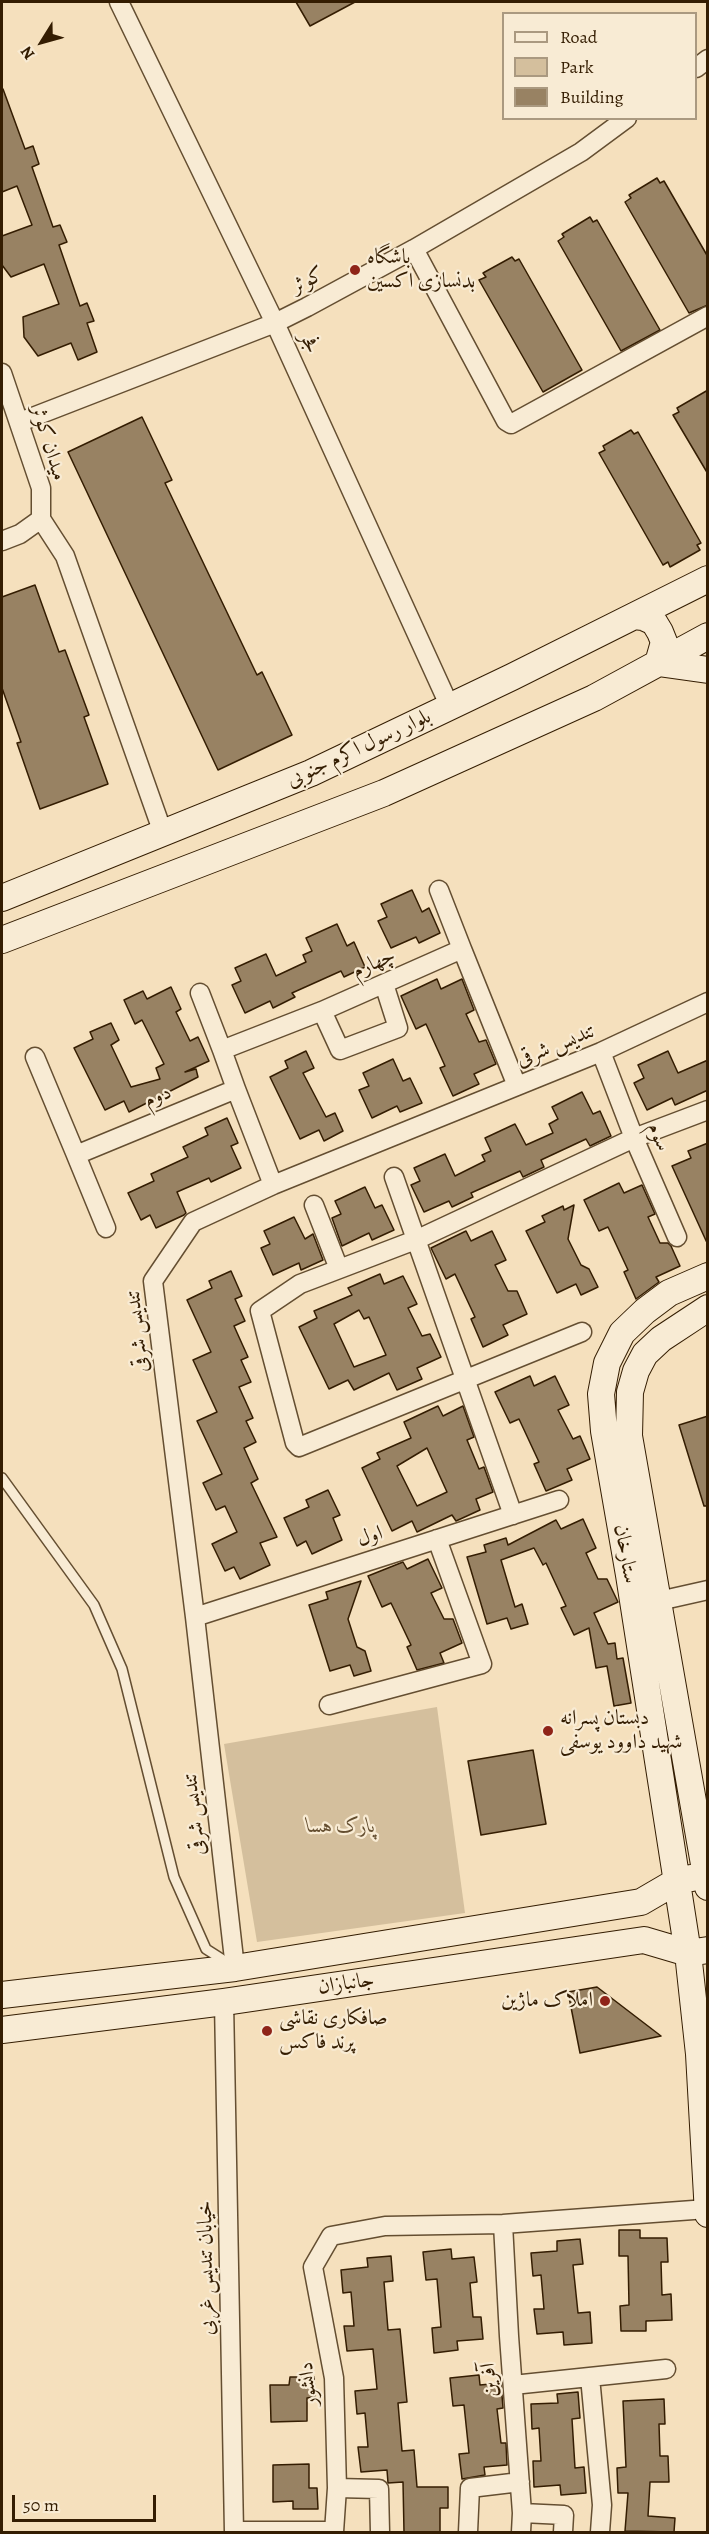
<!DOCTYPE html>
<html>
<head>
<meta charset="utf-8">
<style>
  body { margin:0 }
  #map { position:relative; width:709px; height:2534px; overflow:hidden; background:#f5e0bd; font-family:Alegreya,serif }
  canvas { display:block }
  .frame { position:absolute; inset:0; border:3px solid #341d02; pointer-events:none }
  .legend { position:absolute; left:502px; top:12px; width:195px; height:108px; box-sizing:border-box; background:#f8ebd4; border:2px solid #aa9980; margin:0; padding:8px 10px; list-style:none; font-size:18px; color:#341d02 }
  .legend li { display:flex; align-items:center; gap:12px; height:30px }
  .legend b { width:30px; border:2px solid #aa9980 }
  .north { position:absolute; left:12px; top:12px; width:60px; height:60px; -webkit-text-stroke:4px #f8ebd4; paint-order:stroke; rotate:233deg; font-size:16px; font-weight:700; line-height:24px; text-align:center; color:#341d02 }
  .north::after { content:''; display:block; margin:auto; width:21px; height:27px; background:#341d02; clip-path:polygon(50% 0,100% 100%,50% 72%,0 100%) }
  .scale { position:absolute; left:12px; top:2495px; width:144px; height:27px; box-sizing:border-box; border:3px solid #341d02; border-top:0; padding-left:8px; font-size:18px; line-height:21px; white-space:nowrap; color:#341d02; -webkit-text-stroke:4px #f8ebd4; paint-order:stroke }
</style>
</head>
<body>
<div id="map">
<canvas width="709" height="2534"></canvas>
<div class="frame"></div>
<ul class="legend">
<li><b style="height:8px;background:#f8ebd4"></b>Road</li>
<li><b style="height:16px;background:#d4bf9d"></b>Park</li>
<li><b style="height:16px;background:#988263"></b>Building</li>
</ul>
<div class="north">N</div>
<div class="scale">50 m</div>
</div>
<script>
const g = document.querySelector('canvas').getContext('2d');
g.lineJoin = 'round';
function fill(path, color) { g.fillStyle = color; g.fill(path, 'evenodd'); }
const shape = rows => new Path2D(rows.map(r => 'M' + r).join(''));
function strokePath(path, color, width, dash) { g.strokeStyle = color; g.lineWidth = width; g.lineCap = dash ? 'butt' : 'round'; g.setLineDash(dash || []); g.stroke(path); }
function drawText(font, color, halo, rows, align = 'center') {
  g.font = font + ' Alegreya,Amiri,serif'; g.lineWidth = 4.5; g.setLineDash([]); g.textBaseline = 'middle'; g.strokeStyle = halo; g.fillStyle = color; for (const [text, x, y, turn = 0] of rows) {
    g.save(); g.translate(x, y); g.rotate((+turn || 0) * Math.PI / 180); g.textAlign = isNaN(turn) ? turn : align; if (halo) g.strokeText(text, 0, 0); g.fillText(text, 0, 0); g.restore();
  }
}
fill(shape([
  [437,1707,465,1913,257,1942,224,1744]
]), '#d4bf9d');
const building = shape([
  [296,2,355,2,310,26,296,2],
  [3,89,25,149,33,146,39,164,32,167,53,227,60,225,67,242,59,245,80,306,87,303,94,321,87,323,97,352,78,360,71,343,38,356,24,337,23,317,59,304,44,264,11,277,2,265,2,236,32,225,17,186,2,192,2,90,3,89],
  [657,178,660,183,664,181,708,257,708,305,689,313,625,202,631,198,629,195,657,178],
  [590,217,593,222,597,220,660,330,621,351,558,241,564,237,562,234,590,217],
  [512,257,515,261,519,259,582,370,543,392,479,280,486,277,483,273,512,257],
  [708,390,708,474,673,415,679,412,677,408,708,390],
  [142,417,172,480,165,483,257,675,262,672,292,735,218,770,68,452,142,417],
  [631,430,634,434,638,432,701,543,697,545,700,550,670,567,668,562,663,565,599,453,605,450,603,446,631,430],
  [35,585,59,652,65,650,89,715,84,717,108,784,40,809,17,743,21,742,2,688,2,597,35,585],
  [412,890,422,912,429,908,440,933,419,943,416,937,391,948,378,921,387,917,381,904,412,890],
  [337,924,347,946,354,942,365,967,344,977,341,971,292,993,295,997,273,1008,270,1001,245,1013,232,985,241,981,235,968,266,954,276,976,306,962,303,955,312,951,306,938,337,924],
  [437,979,441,989,462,979,474,1010,466,1014,479,1042,486,1040,496,1064,474,1074,479,1084,453,1096,440,1068,445,1066,426,1024,416,1029,401,996,437,979],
  [171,987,181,1009,176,1012,190,1041,198,1037,209,1061,185,1072,196,1069,198,1077,129,1112,124,1101,105,1110,74,1048,93,1039,90,1032,111,1023,119,1040,111,1045,131,1087,160,1079,156,1068,164,1064,142,1020,135,1024,124,1000,143,991,147,999,171,987],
  [306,1051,314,1068,303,1073,326,1117,335,1113,343,1131,324,1141,319,1130,300,1139,270,1077,288,1068,285,1061,306,1051],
  [668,1051,678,1073,708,1060,708,1090,675,1105,672,1098,647,1110,634,1083,644,1078,638,1065,668,1051],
  [393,1059,403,1081,410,1078,422,1103,400,1112,397,1106,372,1118,359,1090,369,1086,363,1073,393,1059],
  [582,1092,593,1114,600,1111,611,1136,590,1146,586,1139,541,1160,544,1167,523,1177,520,1171,471,1193,473,1197,452,1207,449,1201,424,1212,411,1185,420,1181,414,1168,445,1154,455,1176,485,1161,482,1155,491,1151,485,1138,515,1124,526,1145,553,1133,549,1124,558,1119,552,1107,582,1092],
  [227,1118,238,1143,231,1146,241,1168,211,1182,209,1178,177,1192,186,1213,184,1215,156,1228,150,1215,141,1220,128,1193,154,1181,151,1174,188,1157,183,1147,208,1135,205,1128,227,1118],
  [708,1143,708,1245,672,1166,691,1158,688,1151,708,1143],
  [619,1183,624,1193,642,1185,655,1214,648,1217,660,1243,668,1243,671,1246,680,1266,656,1277,659,1282,636,1299,624,1272,628,1270,608,1227,599,1231,584,1200,619,1183],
  [365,1187,375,1208,382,1205,394,1230,372,1240,369,1233,342,1246,332,1218,341,1214,335,1201,365,1187],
  [574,1205,568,1239,581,1265,589,1269,598,1287,581,1295,576,1284,557,1293,526,1231,545,1222,542,1216,563,1206,564,1210,574,1205],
  [294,1217,305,1239,313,1234,323,1260,301,1270,299,1263,273,1275,261,1248,270,1244,264,1231,294,1217],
  [466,1231,471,1241,492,1231,506,1260,495,1265,508,1291,517,1291,527,1314,503,1325,508,1335,483,1347,471,1319,475,1317,455,1274,446,1279,431,1248,466,1231],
  [231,1271,242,1296,235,1299,245,1321,234,1326,248,1357,241,1360,251,1382,239,1387,253,1418,246,1421,256,1442,244,1448,258,1479,251,1483,277,1537,260,1543,270,1565,240,1579,234,1567,225,1571,212,1544,237,1532,225,1506,216,1510,203,1483,222,1474,197,1421,217,1412,193,1360,211,1352,187,1300,212,1288,209,1281,231,1271],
  [380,1274,384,1284,403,1276,417,1304,408,1308,422,1336,430,1334,441,1357,417,1368,422,1379,397,1390,389,1373,354,1390,348,1380,329,1389,299,1327,317,1318,314,1311,352,1295,348,1288,380,1274],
  [359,1310,364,1319,369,1317,386,1355,354,1367,334,1324,359,1310],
  [530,1376,534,1386,555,1376,569,1405,558,1410,573,1439,580,1436,590,1459,567,1469,572,1480,546,1491,534,1464,539,1462,519,1419,510,1423,495,1392,530,1376],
  [438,1406,443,1416,463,1406,474,1437,467,1440,479,1469,484,1467,493,1492,476,1499,480,1510,456,1521,452,1515,417,1532,412,1521,392,1531,362,1468,380,1459,377,1453,411,1438,404,1422,438,1406],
  [427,1448,447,1492,417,1506,397,1466,427,1448],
  [708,1416,708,1506,704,1506,679,1425,708,1416],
  [328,1490,340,1515,333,1518,342,1540,312,1554,306,1541,297,1546,284,1518,309,1507,306,1500,328,1490],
  [583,1519,596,1548,586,1553,598,1579,607,1579,618,1602,594,1613,608,1644,615,1643,617,1659,623,1658,631,1703,614,1706,607,1666,596,1668,589,1628,574,1635,561,1608,566,1606,546,1563,543,1565,534,1548,501,1560,515,1607,522,1604,528,1624,511,1629,507,1618,487,1624,467,1557,486,1552,484,1545,506,1538,508,1545,556,1520,561,1529,583,1519],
  [428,1559,442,1588,431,1593,444,1619,453,1619,462,1643,440,1653,444,1663,417,1670,407,1647,411,1645,391,1603,382,1607,368,1576,403,1562,407,1569,428,1559],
  [361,1581,348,1619,357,1647,365,1651,371,1671,354,1676,350,1665,330,1671,309,1605,328,1599,326,1592,361,1581],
  [533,1750,546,1824,481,1835,468,1761,533,1750],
  [597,1987,661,2036,580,2053,568,1992,597,1987],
  [619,2230,640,2230,640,2238,667,2238,668,2262,661,2262,662,2295,671,2294,672,2320,646,2321,646,2331,621,2331,620,2306,629,2305,628,2256,619,2256,619,2230],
  [580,2239,583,2264,573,2265,578,2313,590,2312,592,2343,564,2345,563,2332,537,2334,534,2309,544,2309,541,2275,533,2276,531,2253,557,2251,557,2241,580,2239],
  [451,2249,452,2259,474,2257,477,2282,470,2283,473,2317,481,2317,483,2339,457,2341,458,2350,434,2353,432,2328,441,2327,437,2279,426,2280,423,2252,451,2249],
  [391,2256,393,2281,384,2282,388,2330,400,2329,407,2402,398,2403,402,2451,414,2450,417,2487,448,2487,448,2508,440,2508,440,2532,404,2532,403,2482,388,2483,387,2470,361,2472,358,2447,368,2447,365,2413,357,2414,355,2391,377,2389,373,2349,347,2351,344,2326,354,2326,351,2292,343,2293,341,2270,368,2267,367,2258,391,2256],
  [479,2375,480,2385,501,2383,503,2408,497,2409,501,2443,506,2443,507,2465,484,2467,485,2475,462,2479,459,2454,469,2453,464,2405,453,2406,450,2378,479,2375],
  [290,2377,314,2377,315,2397,307,2398,307,2421,271,2422,270,2385,289,2385,290,2377],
  [578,2392,580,2418,572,2419,575,2468,584,2467,586,2493,561,2495,560,2485,534,2487,533,2461,541,2461,539,2428,532,2429,531,2404,558,2403,557,2394,578,2392],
  [664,2399,665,2424,659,2424,660,2456,668,2456,669,2482,650,2482,648,2516,675,2518,674,2532,625,2531,628,2493,618,2493,617,2468,626,2467,623,2401,664,2399],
  [309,2464,309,2488,317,2488,318,2509,293,2509,293,2501,273,2502,273,2465,309,2464]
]);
fill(building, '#988263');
strokePath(building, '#341d02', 1.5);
const service = shape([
  [2,1478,94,1605,122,1669,174,1877,206,1949,228,1963]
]);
const minor = shape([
  [119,2,275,323,450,707],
  [696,68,708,59],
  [414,249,506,421,511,424,708,316],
  [2,373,41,488,41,519,20,534,2,541],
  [20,422,275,323,307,307,414,249,581,152,627,118],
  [41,519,65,556,163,833],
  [439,890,462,949],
  [200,993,222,1050,322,1011,462,949,517,1086],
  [322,1011,340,1050,398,1028,384,984],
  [222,1050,236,1089],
  [601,1052,634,1138,677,1237],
  [35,1057,76,1155],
  [394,1177,513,1515],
  [314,1205,339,1269],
  [106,1228,76,1155,236,1089,273,1185],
  [582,1332,299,1447,295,1443,260,1311,300,1284,418,1239,634,1138,708,1110],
  [659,1601,708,1590],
  [195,1617,559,1500],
  [329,1705,482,1664,437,1539],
  [235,1968,195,1617,153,1281,193,1222,273,1185,601,1052,708,1002],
  [224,2002,234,2532],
  [503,2224,509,2336,522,2513,521,2532],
  [590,2377,602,2505,600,2532],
  [513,2385,666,2369],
  [337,2488,379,2489,380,2532],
  [522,2513,564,2515,563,2532],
  [234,2531,334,2531],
  [334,2532,337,2488,334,2378,313,2267,331,2236,385,2226,503,2224,707,2209],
  [468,2532,470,2488,520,2482]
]);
const secondary = shape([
  [634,616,643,617,654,622,660,632,664,642,658,663,708,670],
  [2,898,311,773,512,677,708,579],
  [2,940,384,793,594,698,708,636],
  [708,1276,669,1293,645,1311,622,1333,607,1363,601,1394,604,1431,629,1575,688,1953,699,2054,708,2214],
  [708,1308,661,1339,645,1354,636,1371,630,1392,629,1436,708,1887],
  [2,1995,235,1968,641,1902,677,1881,706,1875],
  [2,2030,224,2002,644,1940,688,1953,708,1950]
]);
strokePath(service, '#644e31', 12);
strokePath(minor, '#644e31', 21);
strokePath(secondary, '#341d02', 28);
strokePath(service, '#f8ebd4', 9);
strokePath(minor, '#f8ebd4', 18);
strokePath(secondary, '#f8ebd4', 26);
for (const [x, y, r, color] of [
  [355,270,6,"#8f2418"],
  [548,1731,6,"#8f2418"],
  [605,2001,6,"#8f2418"],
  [267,2031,6,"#8f2418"]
]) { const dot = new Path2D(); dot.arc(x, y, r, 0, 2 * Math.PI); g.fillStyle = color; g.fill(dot); strokePath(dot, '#f8ebd4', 2); }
drawText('21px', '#341d02', '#f8ebd4', [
  ["باشگاه",367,258],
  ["بدنسازی اکسین",367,282],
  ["دبستان پسرانه",560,1719],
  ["شهید داوود یوسفی",560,1743],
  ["املاک ماژین",593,2001,"right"],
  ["صافکاری نقاشی",279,2019],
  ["پرند فاکس",279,2043]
], 'left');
drawText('21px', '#341d02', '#f8ebd4', [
  ["کوثر",308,281,-28],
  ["فجر",309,343,66],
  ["میدان کوثر",48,443,73],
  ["بلوار رسول اکرم جنوبی",359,749,-25],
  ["چهارم",374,964,-24],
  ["تندیس شرقی",556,1046,-22],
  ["دوم",158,1097,-22],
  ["سوم",658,1137,67],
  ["تندیس شرقی",138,1331,-96],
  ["اول",370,1537,-18],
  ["ستارخان",625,1554,80],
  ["تندیس شرقی",195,1814,-96],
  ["جانبازان",346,1984,-8],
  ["خیابان تندیس غربی",207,2268,-91],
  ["آفرین",490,2380,-95],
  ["دانشور",309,2384,-96]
]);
drawText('italic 21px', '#644e30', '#f8ebd4', [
  ["پارک هسا",341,1827]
]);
</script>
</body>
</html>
